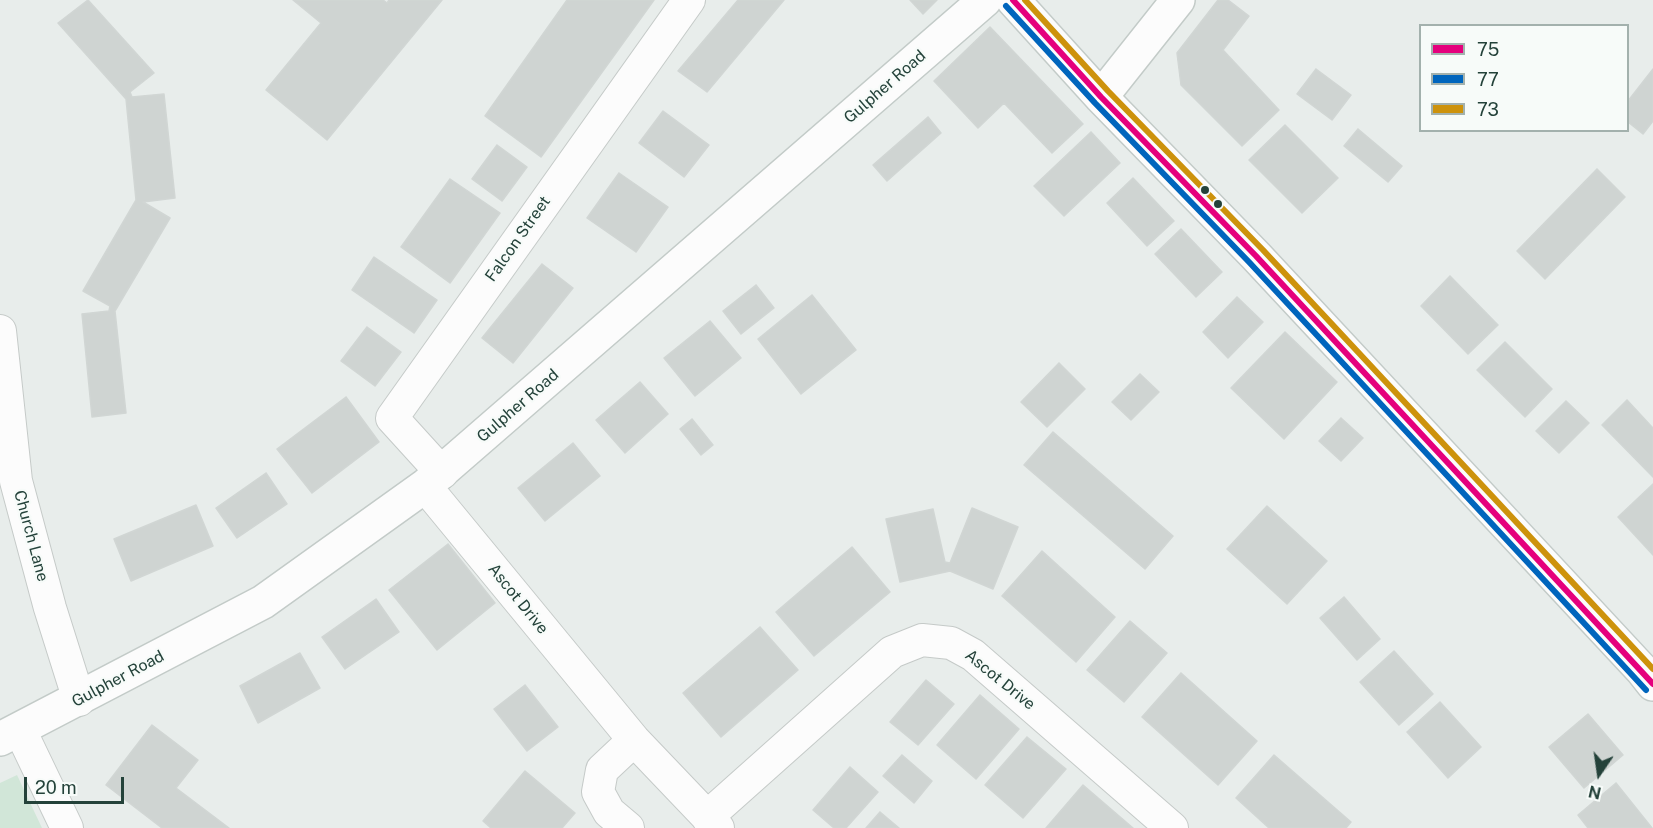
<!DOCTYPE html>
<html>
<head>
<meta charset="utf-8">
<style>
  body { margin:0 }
  #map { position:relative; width:1653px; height:828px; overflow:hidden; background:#e8edeb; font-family:"Public Sans",sans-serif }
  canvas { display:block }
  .legend { position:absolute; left:1419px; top:24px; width:210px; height:108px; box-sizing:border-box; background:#f7fbf9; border:2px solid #a3b1ad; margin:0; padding:8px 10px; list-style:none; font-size:18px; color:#24423a }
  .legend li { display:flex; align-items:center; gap:12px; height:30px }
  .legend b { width:30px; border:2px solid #a3b1ad }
  .north { position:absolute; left:1569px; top:744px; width:60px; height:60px; -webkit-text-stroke:4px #f7fbf9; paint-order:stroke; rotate:193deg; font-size:16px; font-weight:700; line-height:24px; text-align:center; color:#24423a }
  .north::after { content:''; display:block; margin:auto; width:21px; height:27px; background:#24423a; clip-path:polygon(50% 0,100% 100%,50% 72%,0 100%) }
  .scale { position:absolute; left:24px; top:777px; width:100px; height:27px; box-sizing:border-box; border:3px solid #24423a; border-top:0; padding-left:8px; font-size:18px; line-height:21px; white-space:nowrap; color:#24423a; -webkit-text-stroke:4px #f7fbf9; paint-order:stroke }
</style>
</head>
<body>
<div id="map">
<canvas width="1653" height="828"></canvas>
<ul class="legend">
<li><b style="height:8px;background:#e5007d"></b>75</li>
<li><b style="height:8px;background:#0065bd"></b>77</li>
<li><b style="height:8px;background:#cd920c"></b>73</li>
</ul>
<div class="north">N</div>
<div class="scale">20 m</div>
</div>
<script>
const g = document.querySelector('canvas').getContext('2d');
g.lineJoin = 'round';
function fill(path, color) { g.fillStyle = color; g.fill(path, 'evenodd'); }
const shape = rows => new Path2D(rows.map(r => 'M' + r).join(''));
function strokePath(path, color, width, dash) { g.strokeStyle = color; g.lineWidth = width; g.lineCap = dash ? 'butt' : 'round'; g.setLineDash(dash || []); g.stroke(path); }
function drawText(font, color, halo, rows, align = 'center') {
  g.font = font + ' "Public Sans",sans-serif'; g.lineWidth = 4.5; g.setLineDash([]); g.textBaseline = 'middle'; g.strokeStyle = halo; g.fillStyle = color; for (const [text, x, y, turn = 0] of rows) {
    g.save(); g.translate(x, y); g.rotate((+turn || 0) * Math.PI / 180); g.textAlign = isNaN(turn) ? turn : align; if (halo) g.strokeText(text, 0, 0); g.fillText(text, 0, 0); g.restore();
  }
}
fill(shape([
  [17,775,42,828,0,828,0,783]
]), '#d1e6d8');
const building = shape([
  [88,0,154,73,130,92,132,97,164,94,175,198,143,202,170,218,115,311,126,413,92,417,82,314,109,311,110,306,83,291,136,200,126,99,58,23,88,0],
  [293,0,383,0,387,3,389,0,442,0,327,140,266,90,321,23,293,0],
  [567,0,654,0,541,157,485,116,567,0],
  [738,0,784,0,707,92,678,71,738,0],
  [910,0,937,0,923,14,910,0],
  [1218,0,1228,0,1249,16,1223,50,1279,110,1242,146,1181,85,1177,53,1218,0],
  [990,27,1083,124,1052,153,1004,103,978,128,934,81,990,27],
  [1316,69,1351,95,1332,120,1297,94,1316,69],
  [1653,69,1653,121,1643,134,1628,122,1628,101,1653,69],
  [663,111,709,145,684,177,639,143,663,111],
  [928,117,941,133,887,181,873,165,928,117],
  [1285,125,1338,178,1302,213,1249,160,1285,125],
  [1358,129,1402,166,1388,182,1344,146,1358,129],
  [1091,132,1120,163,1064,216,1034,186,1091,132],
  [497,145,527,167,502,201,472,179,497,145],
  [1597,169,1625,197,1545,279,1517,251,1597,169],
  [619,173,668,207,636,252,587,218,619,173],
  [1133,178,1174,221,1147,246,1107,203,1133,178],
  [450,179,500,213,450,283,401,247,450,179],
  [1181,229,1222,272,1196,297,1155,254,1181,229],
  [374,257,437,300,414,333,352,290,374,257],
  [542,264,573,288,513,363,482,338,542,264],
  [1450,276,1498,325,1468,354,1421,306,1450,276],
  [756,285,774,308,741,334,723,311,756,285],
  [812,295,856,350,801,394,758,339,812,295],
  [1237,297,1263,322,1228,358,1203,332,1237,297],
  [710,321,741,358,695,396,664,358,710,321],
  [367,327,401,352,375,386,341,361,367,327],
  [1285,332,1337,382,1284,439,1231,388,1285,332],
  [1505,342,1552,389,1525,417,1477,370,1505,342],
  [1059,363,1085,389,1047,427,1021,402,1059,363],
  [1140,374,1159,392,1131,420,1112,402,1140,374],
  [640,382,668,414,625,453,596,420,640,382],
  [346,397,379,442,312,493,277,449,346,397],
  [1627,400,1653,428,1653,477,1602,425,1627,400],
  [1566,401,1589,423,1559,453,1536,431,1566,401],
  [1341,418,1363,438,1341,461,1319,441,1341,418],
  [692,419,713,445,701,455,680,429,692,419],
  [1053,432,1173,536,1145,569,1024,465,1053,432],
  [573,443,600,476,545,521,518,488,573,443],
  [266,473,287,504,237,538,216,508,266,473],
  [1653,484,1653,555,1618,517,1653,484],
  [196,505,213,546,131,581,114,539,196,505],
  [1267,506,1327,561,1287,604,1227,549,1267,506],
  [972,508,1018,527,993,589,950,571,900,582,886,519,933,509,945,562,950,563,972,508],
  [448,544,495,603,437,650,389,590,448,544],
  [852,547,890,592,814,656,776,612,852,547],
  [1042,551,1115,617,1076,662,1002,596,1042,551],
  [1344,597,1380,639,1357,660,1320,618,1344,597],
  [376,599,399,632,345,669,322,637,376,599],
  [1130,621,1167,653,1124,702,1087,670,1130,621],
  [760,627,798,670,721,737,683,693,760,627],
  [1394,651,1433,694,1399,725,1360,682,1394,651],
  [300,653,320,688,258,723,240,686,300,653],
  [1181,673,1257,741,1218,785,1142,717,1181,673],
  [926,680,954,704,918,745,890,722,926,680],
  [525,685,558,727,527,751,494,709,525,685],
  [980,695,1019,729,976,779,937,745,980,695],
  [1440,702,1481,747,1448,778,1407,732,1440,702],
  [1588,714,1623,755,1584,788,1549,747,1588,714],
  [152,725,198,760,176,788,229,828,162,828,106,785,152,725],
  [1027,737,1066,769,1023,818,985,785,1027,737],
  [902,755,932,781,914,803,883,776,902,755],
  [1274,755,1351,822,1346,828,1269,828,1236,798,1274,755],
  [850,767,878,792,846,828,834,828,813,810,850,767],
  [525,771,575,813,562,828,491,828,483,821,525,771],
  [1616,783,1652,828,1588,828,1578,815,1616,783],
  [1083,785,1133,828,1046,828,1083,785],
  [880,812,899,828,866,828,880,812]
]);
fill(building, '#cfd4d2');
strokePath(building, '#d1d6d4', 1.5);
const street = shape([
  [0,331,16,481,50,608,79,700],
  [442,473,392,418,689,0],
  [425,486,634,740,718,828],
  [20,730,67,828],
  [707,817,892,652,922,640,951,643,973,655,1172,828],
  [628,828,609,812,598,792,602,770,634,740]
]);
const secondary = shape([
  [1013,0,1101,97,1256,256,1642,670,1653,684],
  [1101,97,1178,0],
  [0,739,263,602,425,486,985,0]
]);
strokePath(street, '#c5cac8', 34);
strokePath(secondary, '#c3cbc8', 36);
strokePath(street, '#fcfcfc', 32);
strokePath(secondary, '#fcfcfc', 33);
strokePath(shape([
  [1013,0,1101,97,1256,256,1653,684]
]), '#e5007d', 6);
strokePath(shape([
  [1006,6,1095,103,1249,262,1646,690]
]), '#0065bd', 6);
strokePath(shape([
  [1025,0,1108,91,1263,250,1653,669]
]), '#cd920c', 6);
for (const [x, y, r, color] of [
  [1205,190,5,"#24423a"],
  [1218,204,5,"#24423a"]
]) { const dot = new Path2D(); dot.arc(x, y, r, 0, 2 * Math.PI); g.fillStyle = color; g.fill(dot); strokePath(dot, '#f7fbf9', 2); }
drawText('16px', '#24423a', '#f7fbf9', [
  ["Gulpher Road",885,87,-41],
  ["Falcon Street",518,239,-55],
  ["Gulpher Road",518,406,-41],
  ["Church Lane",31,536,75],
  ["Ascot Drive",518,599,51],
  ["Gulpher Road",118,679,-28],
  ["Ascot Drive",1000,680,39]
]);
</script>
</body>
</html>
